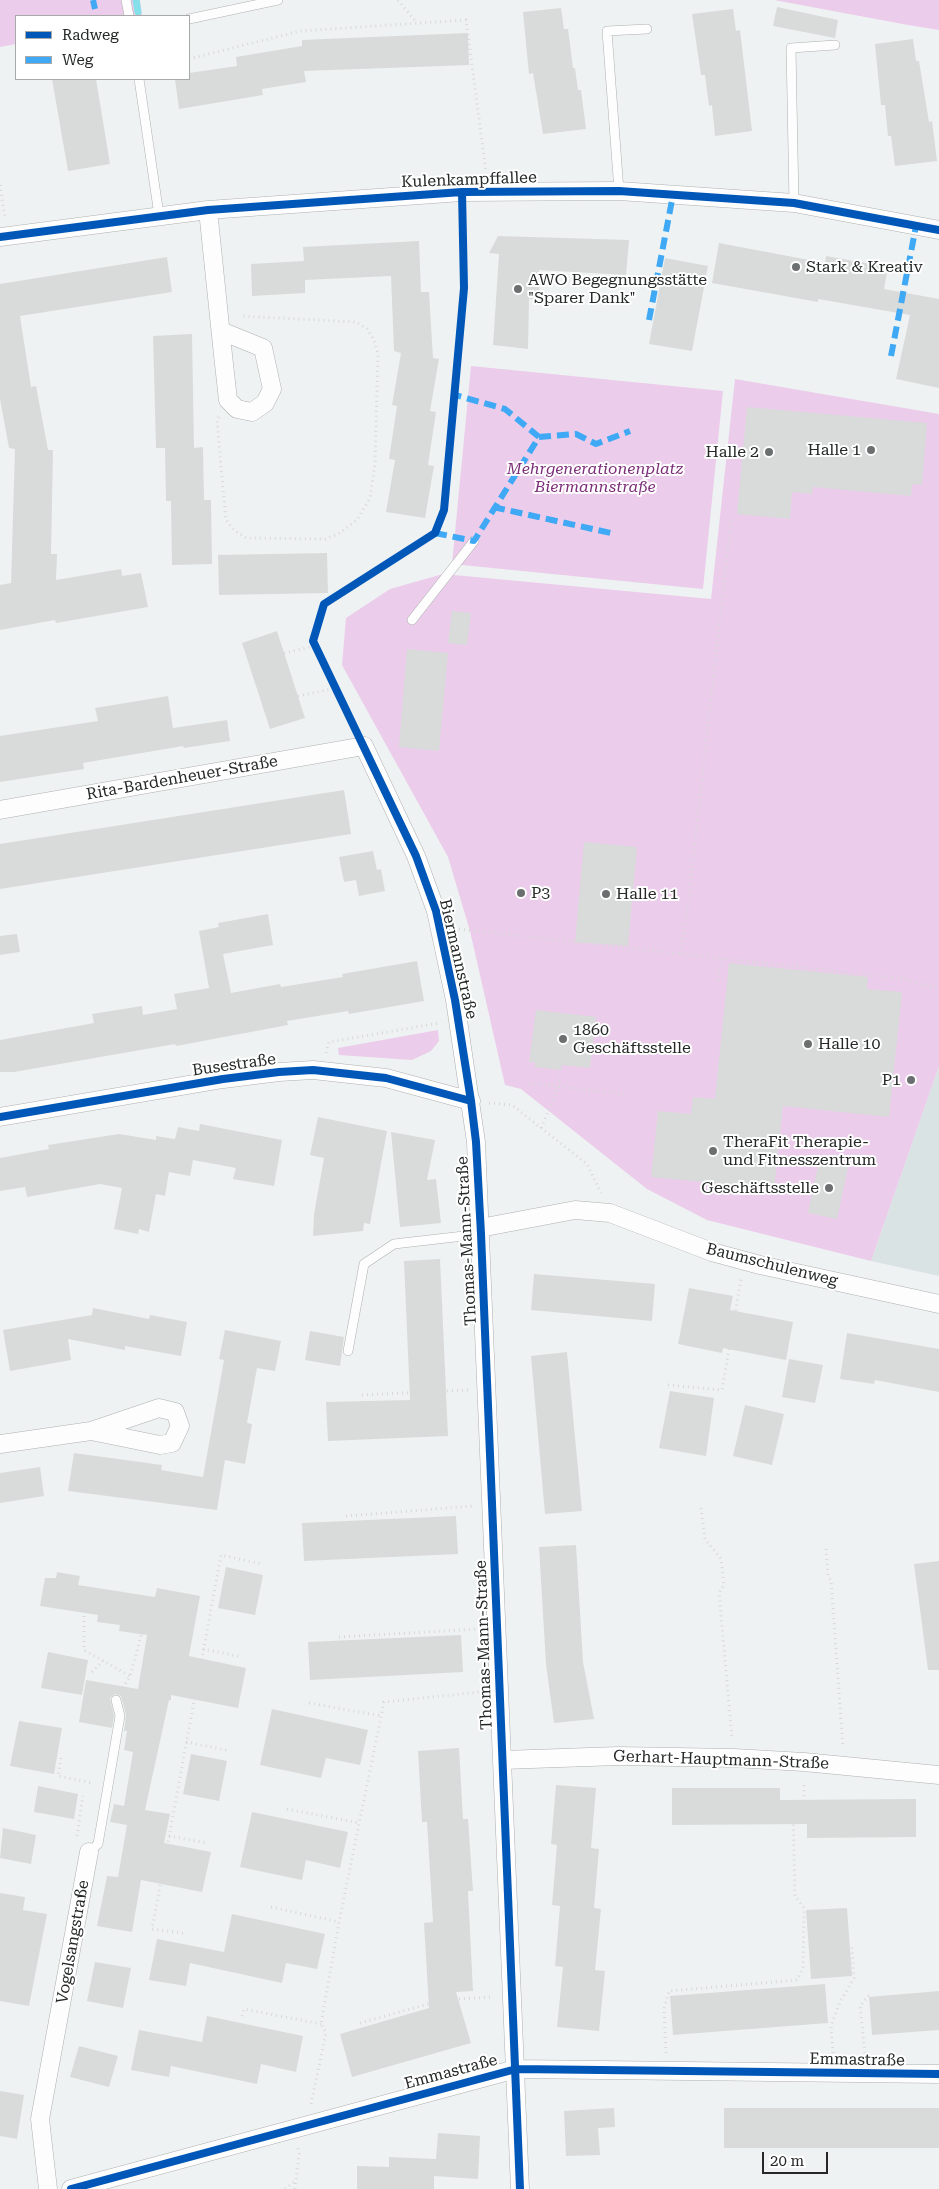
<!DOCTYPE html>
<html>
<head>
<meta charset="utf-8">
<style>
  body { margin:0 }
  #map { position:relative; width:939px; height:2189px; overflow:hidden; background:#eff2f3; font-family:"Roboto Serif",serif }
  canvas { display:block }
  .legend { position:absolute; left:15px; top:15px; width:175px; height:65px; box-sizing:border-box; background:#fff; border:1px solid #a8a9a9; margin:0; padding:6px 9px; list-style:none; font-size:15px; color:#262828 }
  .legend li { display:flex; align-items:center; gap:10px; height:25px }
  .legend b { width:25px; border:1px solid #a8a9a9 }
  .scale { position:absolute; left:762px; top:2152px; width:66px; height:22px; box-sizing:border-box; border:2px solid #262828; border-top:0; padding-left:6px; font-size:15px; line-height:18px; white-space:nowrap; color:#262828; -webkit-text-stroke:4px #fff; paint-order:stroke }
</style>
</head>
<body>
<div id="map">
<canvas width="939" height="2189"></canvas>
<ul class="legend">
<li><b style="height:6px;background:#0057b8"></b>Radweg</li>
<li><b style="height:6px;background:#3fa9f5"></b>Weg</li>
</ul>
<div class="scale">20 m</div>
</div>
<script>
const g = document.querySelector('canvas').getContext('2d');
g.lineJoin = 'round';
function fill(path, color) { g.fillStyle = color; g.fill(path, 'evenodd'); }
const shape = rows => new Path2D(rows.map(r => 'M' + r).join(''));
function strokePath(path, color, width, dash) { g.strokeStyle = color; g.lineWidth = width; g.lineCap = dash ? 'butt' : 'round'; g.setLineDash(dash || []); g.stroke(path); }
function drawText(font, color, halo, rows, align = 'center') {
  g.font = font + ' "Roboto Serif",serif'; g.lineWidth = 4; g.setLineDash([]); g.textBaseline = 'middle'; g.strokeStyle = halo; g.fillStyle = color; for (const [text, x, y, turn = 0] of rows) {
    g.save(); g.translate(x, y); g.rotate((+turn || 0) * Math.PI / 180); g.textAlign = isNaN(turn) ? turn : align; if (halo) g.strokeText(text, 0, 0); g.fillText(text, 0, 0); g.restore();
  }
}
fill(shape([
  [939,1066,939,1276,871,1261]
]), '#dae3e4');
fill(shape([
  [0,0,140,0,142,16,16,16,16,44,0,47],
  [774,0,939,0,939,30,908,25],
  [471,366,723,391,703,589,452,564],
  [735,379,939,414,939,1066,871,1261,707,1220,647,1189,521,1089,505,1085,470,931,448,857,342,665,346,618,390,589,443,574,711,599],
  [438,1030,439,1041,431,1051,412,1060,339,1055,338,1048]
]), '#ebccea');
strokePath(shape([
  [136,0,138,12]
]), '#85e0e9', 7);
fill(shape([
  [777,7,838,20,835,38,773,26],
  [561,8,564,29,568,29,573,68,575,68,578,90,581,90,586,129,543,134,533,73,529,74,523,12],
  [733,9,736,31,740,30,752,131,715,136,712,105,709,106,705,75,701,75,692,14],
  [468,33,469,65,304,71,306,82,262,89,263,95,179,109,175,79,189,79,189,73,237,66,236,57,302,46,302,40],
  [913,39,916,61,919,61,929,122,932,121,937,161,895,166,891,136,888,136,885,105,881,105,875,44],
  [52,79,96,79,110,164,68,171],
  [498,236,629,240,626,275,539,270,540,300,529,299,528,349,493,345,499,254,489,253],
  [419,241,421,292,429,292,433,358,439,359,430,411,436,412,428,465,434,466,425,518,386,512,395,460,389,459,397,406,392,405,401,353,394,351,391,276,305,280,305,293,252,296,251,264,304,261,303,247],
  [719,243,825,263,826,256,888,267,884,289,939,299,939,388,896,379,910,315,818,299,818,302,712,283],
  [167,257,172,292,20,316,31,387,36,386,48,450,53,450,51,554,57,554,56,580,121,569,122,576,141,573,148,607,56,623,55,620,0,630,0,585,11,583,15,449,9,448,0,399,0,284],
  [665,258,708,266,692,351,649,344],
  [192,334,194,448,203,447,204,500,211,500,212,564,172,565,171,501,166,501,165,448,156,448,153,336],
  [747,407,927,423,922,485,912,484,911,496,813,487,812,494,792,492,790,519,737,514],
  [327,553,328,593,219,595,218,555],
  [452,611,471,613,467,645,448,643],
  [277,631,305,718,270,729,242,643],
  [407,649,448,653,439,751,399,747],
  [168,696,173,728,227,720,230,741,184,748,183,746,83,763,84,769,0,782,0,736,98,721,95,708],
  [344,790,351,834,0,889,0,844],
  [584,842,637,847,628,946,575,942],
  [373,851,377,870,381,869,385,891,359,896,356,880,344,882,339,857],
  [268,914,273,945,223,954,231,993,280,984,281,987,343,977,342,974,417,961,424,1001,349,1014,348,1011,287,1021,288,1025,176,1046,175,1044,14,1072,0,1072,0,1040,94,1023,92,1014,142,1006,143,1015,177,1009,174,994,209,988,199,931,219,927,218,923],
  [17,934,20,952,0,955,0,936],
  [729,963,868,977,867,989,902,992,889,1117,783,1106,774,1189,651,1177,658,1111,691,1114,693,1097,715,1099],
  [536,1010,596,1017,590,1068,562,1065,561,1070,535,1067,535,1062,529,1062],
  [318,1117,387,1131,370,1224,364,1223,363,1231,313,1236,314,1214,324,1158,310,1155],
  [200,1124,282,1140,274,1186,233,1179,236,1168,193,1160,190,1176,169,1172,165,1196,156,1194,149,1232,139,1229,138,1234,114,1229,122,1188,100,1184,27,1197,25,1187,0,1191,0,1158,49,1149,48,1145,119,1134,156,1140,156,1136,175,1139,178,1127,199,1131],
  [391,1132,435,1140,427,1180,436,1179,441,1223,400,1227],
  [820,1157,849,1163,837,1219,808,1213],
  [440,1259,448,1436,328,1441,326,1402,410,1400,404,1261],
  [534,1274,655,1284,652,1321,531,1310],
  [689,1288,733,1296,730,1310,793,1322,786,1360,723,1348,722,1353,678,1344],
  [93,1308,149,1319,150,1315,187,1322,181,1356,125,1346,125,1350,68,1339,71,1360,10,1371,3,1330,92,1315],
  [225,1330,281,1341,275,1371,257,1368,247,1423,252,1424,245,1464,225,1460,217,1510,68,1491,74,1453,162,1465,161,1470,203,1477,224,1360,219,1359],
  [310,1331,344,1337,340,1366,305,1360],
  [847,1333,939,1349,939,1392,875,1380,874,1384,840,1379],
  [567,1352,582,1511,545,1514,531,1356],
  [789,1359,823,1365,815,1403,782,1397],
  [670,1391,714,1398,706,1456,659,1448],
  [745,1405,784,1414,772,1465,733,1456],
  [40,1467,44,1496,0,1503,0,1473],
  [456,1516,458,1554,304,1561,302,1523],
  [576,1545,583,1662,594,1719,554,1723,546,1664,539,1547],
  [939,1561,939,1670,928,1670,914,1564],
  [226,1567,263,1575,255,1615,218,1608],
  [57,1572,80,1576,78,1585,155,1597,157,1588,200,1596,189,1656,246,1668,238,1708,171,1695,171,1700,169,1700,145,1810,170,1814,164,1843,211,1852,202,1892,141,1880,132,1932,97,1926,107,1876,118,1877,127,1825,110,1822,114,1804,124,1806,133,1752,124,1750,127,1731,124,1731,126,1715,121,1696,115,1694,110,1698,114,1716,112,1728,79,1722,86,1680,138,1689,147,1635,119,1631,120,1625,97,1622,98,1615,40,1606,45,1578,56,1578],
  [461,1635,463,1672,310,1680,308,1642],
  [48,1652,88,1660,82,1695,41,1688],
  [272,1709,368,1730,360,1765,326,1758,321,1778,260,1765],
  [19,1721,62,1728,54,1774,10,1766],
  [459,1748,463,1819,468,1819,473,1891,468,1891,473,1991,456,1992,471,2043,352,2077,340,2034,429,2008,424,1923,433,1922,427,1822,422,1822,418,1751],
  [191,1754,227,1761,219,1801,183,1794],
  [556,1785,596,1788,591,1848,599,1849,594,1908,601,1909,595,1970,605,1971,599,2031,557,2027,563,1967,555,1966,560,1906,552,1905,557,1845,551,1844],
  [38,1786,78,1794,74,1819,34,1812],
  [672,1788,780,1788,780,1800,916,1799,916,1837,807,1838,807,1824,672,1825],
  [252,1812,348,1832,340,1868,306,1860,302,1880,240,1867],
  [3,1828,36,1835,31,1864,0,1858],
  [0,1893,25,1897,23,1910,47,1914,29,2006,0,2001],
  [847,1908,852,1976,811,1979,806,1910],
  [232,1914,325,1934,317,1969,286,1963,282,1983,190,1963,186,1986,149,1980,157,1939,224,1952],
  [95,1962,131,1968,123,2008,87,2001],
  [825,1984,828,2023,673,2035,670,1996],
  [939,1991,939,2030,872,2035,869,1997],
  [207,2016,303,2036,296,2072,261,2064,257,2084,171,2066,169,2077,131,2070,139,2030,202,2042],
  [79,2046,118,2056,109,2087,70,2077],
  [0,2091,24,2095,17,2139,0,2136],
  [614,2108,615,2127,598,2128,600,2155,566,2156,564,2111],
  [724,2108,939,2108,939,2148,724,2148],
  [438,2133,480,2136,478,2179,434,2176,434,2189,357,2189,357,2166,389,2167,389,2157,436,2159]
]), '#d9dbdb');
const lane = shape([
  [126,0,129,16],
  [189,19,278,0],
  [139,79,159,215],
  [619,191,607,31,647,29],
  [794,203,791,48,835,45],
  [412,620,474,541],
  [348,1351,364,1264,394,1244,481,1234],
  [89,1852,98,1844,120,1716,116,1700]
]);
const street = shape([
  [208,210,223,355,228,400,237,409,252,412,265,403,272,389,263,348,221,331],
  [0,237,208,210,462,192,619,191,794,203,939,230],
  [0,810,364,746,416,856,436,911,455,1000,476,1142,520,2189],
  [0,1117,223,1079,279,1072,313,1070,386,1078,471,1101],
  [480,1228,575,1210,610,1213,712,1252,760,1265,939,1304],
  [0,1444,91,1431,159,1408,175,1412,180,1426,172,1443,160,1445,91,1431],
  [503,1760,618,1756,734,1758,804,1762,939,1775],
  [48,2189,40,2119,89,1852],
  [71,2189,516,2069,939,2074]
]);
strokePath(lane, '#aeb0b0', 10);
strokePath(street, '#aeb0b0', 19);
strokePath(shape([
  [398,0,417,23],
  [189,59,300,31,466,20,486,172],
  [0,185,5,218],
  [219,417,217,420,220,456,226,520,234,530,246,538,325,539,338,534,357,520,370,498,375,464,378,354,374,340,367,329,356,322,240,316],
  [284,653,316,646],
  [298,696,336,688],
  [459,929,905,979,912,982,939,988],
  [680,954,688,904,731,520],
  [718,980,721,958],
  [326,1053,329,1042,440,1023],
  [529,1083,624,1094],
  [489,1103,512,1105,587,1164,601,1193],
  [541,1128,559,1086,560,1072],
  [668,1385,722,1390,741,1279],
  [362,1395,469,1390],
  [701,1508,705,1539,721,1559,724,1585,719,1593,732,1739],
  [346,1516,473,1506],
  [826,1549,828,1575,831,1581,843,1747],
  [84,1586,84,1650,130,1676],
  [139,1609,136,1628,143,1629],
  [339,1637,478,1629],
  [203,1649,242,1657],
  [92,1672,103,1661],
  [123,1688,130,1676,150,1603],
  [309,1703,382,1716],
  [186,1742,227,1750],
  [61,1758,58,1776,93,1783],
  [287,1809,359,1823],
  [77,1836,83,1796],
  [169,1836,207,1843],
  [162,1845,167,1845],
  [271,1907,339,1922],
  [183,1933,152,1929,221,1555,262,1564],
  [459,1999,493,1997],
  [242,2016,244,2009,321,2024],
  [360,2023,439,2001],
  [666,2053,664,2009,669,1991,797,1980,803,1968,804,1908,795,1896,793,1809,804,1801,804,1782],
  [833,2053,831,2026,840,2002,854,1978,852,1947],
  [865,2053,860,2006,870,1994],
  [311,2104,326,2033,321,2024,339,1922,384,1702,479,1692],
  [285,2189,294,2182],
  [295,2189,299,2154,298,2148]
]), '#d8d8d9', 3, [1, 4]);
strokePath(lane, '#fdfdfd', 9);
strokePath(street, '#fdfdfd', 18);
strokePath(shape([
  [93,0,95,9],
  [649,320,673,195],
  [891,356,916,226],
  [539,437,576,434,596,444,630,431],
  [493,507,611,533],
  [435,533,474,541,539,437,505,409,455,395]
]), '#3fa9f5', 6, [12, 6]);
strokePath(shape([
  [462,192,464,288,444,510,435,533,324,604,313,641,416,856,436,911,455,1000,471,1101,476,1142,481,1234,520,2189],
  [0,237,208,210,462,192,619,191,794,203,939,230],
  [0,1117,223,1079,279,1072,313,1070,386,1078,471,1101],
  [71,2189,516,2069,939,2074]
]), '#0057b8', 8);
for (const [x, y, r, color] of [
  [796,267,5,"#6c6f6f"],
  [518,289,5,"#6c6f6f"],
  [871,450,5,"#6c6f6f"],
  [769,452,5,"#6c6f6f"],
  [521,893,5,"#6c6f6f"],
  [606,894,5,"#6c6f6f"],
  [563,1039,5,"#6c6f6f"],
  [808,1044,5,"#6c6f6f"],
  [911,1080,5,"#6c6f6f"],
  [713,1151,5,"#6c6f6f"],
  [829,1188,5,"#6c6f6f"]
]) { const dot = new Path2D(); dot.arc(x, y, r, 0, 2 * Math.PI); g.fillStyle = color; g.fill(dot); strokePath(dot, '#fff', 2); }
drawText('16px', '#262828', '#fff', [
  ["Kulenkampffallee",469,180,-2],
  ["Rita-Bardenheuer-Straße",182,778,-10],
  ["Biermannstraße",458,959,77],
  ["Busestraße",234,1065,-8],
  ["Thomas-Mann-Straße",467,1241,-93],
  ["Baumschulenweg",772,1265,14],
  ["Thomas-Mann-Straße",484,1645,-92],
  ["Gerhart-Hauptmann-Straße",721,1760,2],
  ["Vogelsangstraße",73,1942,-80],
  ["Emmastraße",857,2060,1],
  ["Emmastraße",451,2072,-15]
]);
drawText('16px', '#262828', '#fff', [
  ["Stark & Kreativ",806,267],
  ["AWO Begegnungsstätte",528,280],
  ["\"Sparer Dank\"",528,298],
  ["Halle 1",861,450,"right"],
  ["Halle 2",759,452,"right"],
  ["P3",531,893],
  ["Halle 11",616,894],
  ["1860",573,1030],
  ["Geschäftsstelle",573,1048],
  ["Halle 10",818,1044],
  ["P1",901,1080,"right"],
  ["TheraFit Therapie-",723,1142],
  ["und Fitnesszentrum",723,1160],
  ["Geschäftsstelle",819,1188,"right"]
], 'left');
drawText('italic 16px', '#7c2e79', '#fff', [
  ["Mehrgenerationenplatz",595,469],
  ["Biermannstraße",595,487]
]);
</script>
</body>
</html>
